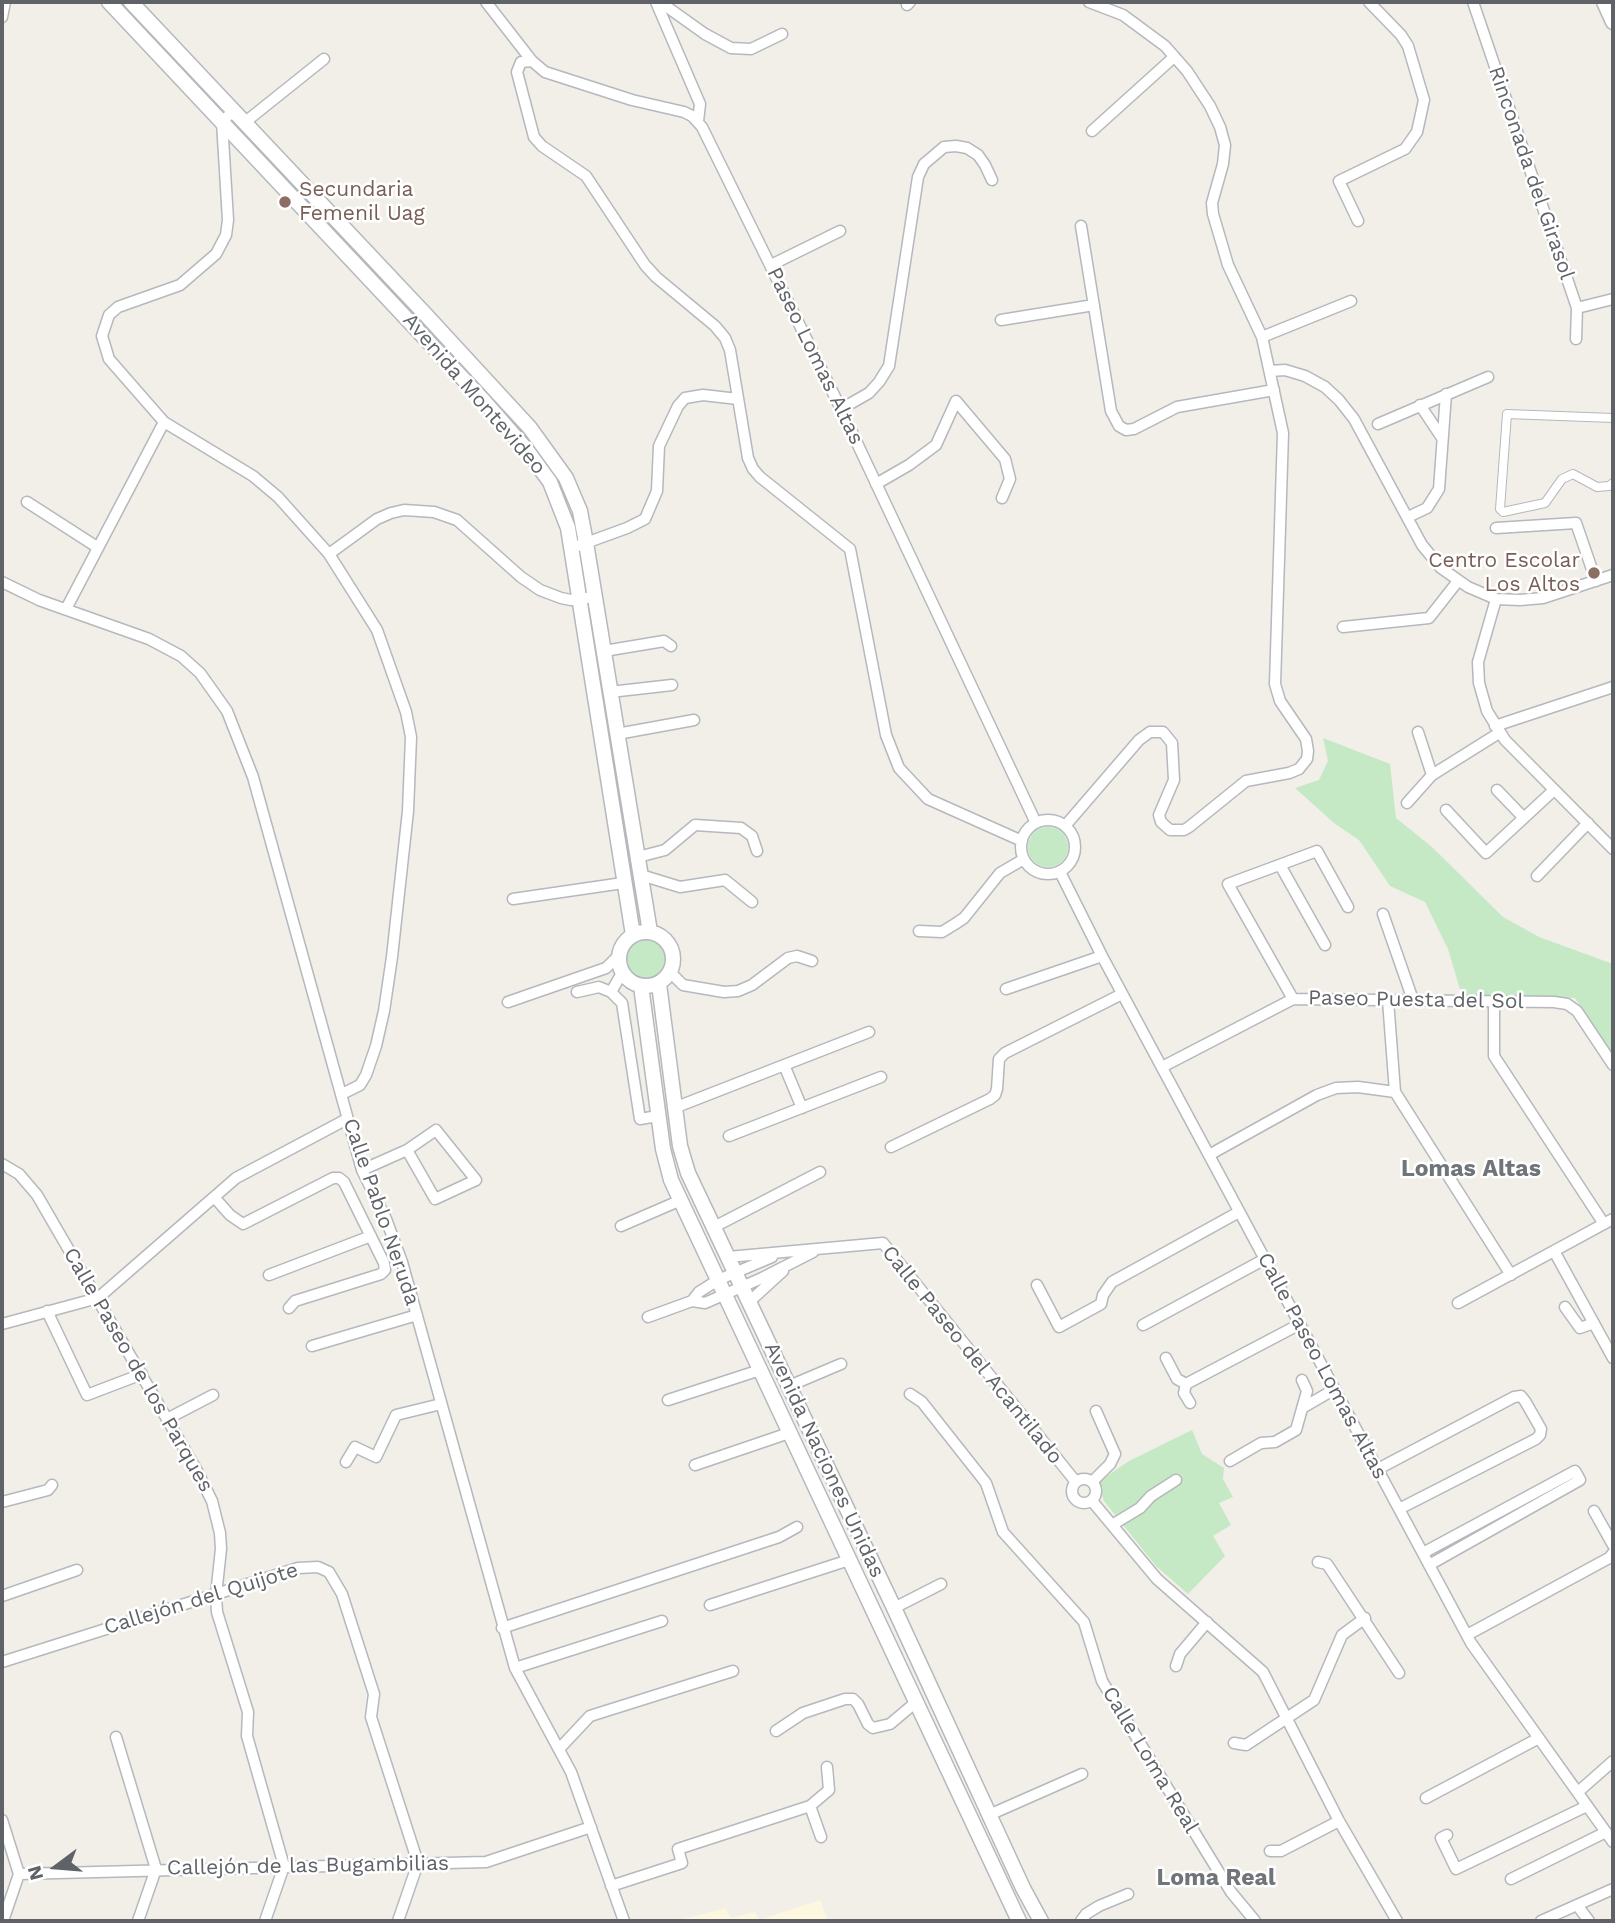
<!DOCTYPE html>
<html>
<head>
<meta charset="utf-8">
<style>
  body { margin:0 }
  #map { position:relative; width:1615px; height:1923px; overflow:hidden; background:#f1efe8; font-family:"Work Sans",sans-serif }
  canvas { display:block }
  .frame { position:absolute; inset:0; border:4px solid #5f6368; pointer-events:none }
  .north { position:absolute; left:21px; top:1832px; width:70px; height:70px; -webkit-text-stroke:5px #fff; paint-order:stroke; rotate:254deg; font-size:19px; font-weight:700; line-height:28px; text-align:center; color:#5f6368 }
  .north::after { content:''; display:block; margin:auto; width:24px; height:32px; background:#5f6368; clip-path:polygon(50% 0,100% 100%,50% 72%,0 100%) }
</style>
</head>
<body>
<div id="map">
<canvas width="1615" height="1923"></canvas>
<div class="frame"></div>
<div class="north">N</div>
</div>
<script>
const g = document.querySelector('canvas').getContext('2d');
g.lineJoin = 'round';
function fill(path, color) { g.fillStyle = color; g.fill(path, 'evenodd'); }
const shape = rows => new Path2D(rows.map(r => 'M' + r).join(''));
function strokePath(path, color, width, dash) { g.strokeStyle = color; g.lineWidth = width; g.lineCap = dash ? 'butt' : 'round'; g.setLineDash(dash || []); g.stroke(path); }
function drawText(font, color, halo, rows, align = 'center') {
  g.font = font + ' "Work Sans",sans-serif'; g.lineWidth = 5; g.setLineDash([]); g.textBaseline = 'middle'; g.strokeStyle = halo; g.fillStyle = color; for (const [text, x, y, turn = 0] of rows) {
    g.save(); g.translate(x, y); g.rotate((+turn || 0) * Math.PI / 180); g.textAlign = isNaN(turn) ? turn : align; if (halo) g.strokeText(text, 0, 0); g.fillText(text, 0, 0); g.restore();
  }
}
fill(shape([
  [820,1900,828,1921,676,1921,726,1908,730,1918,755,1912,759,1920]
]), '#fef7e0');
fill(shape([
  [1323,738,1390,764,1396,818,1432,847,1503,917,1539,937,1613,964,1613,1049,1610,1052,1575,998,1462,996,1448,949,1425,902,1390,886,1359,840,1334,823,1295,788,1319,780,1328,761],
  '1028 847a20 20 0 1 1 40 0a20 20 0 1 1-40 0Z',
  '621 959a25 25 0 1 1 50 0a25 25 0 1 1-50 0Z',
  [1192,1430,1202,1454,1224,1468,1223,1479,1233,1497,1219,1503,1231,1525,1213,1536,1225,1556,1188,1594,1156,1566,1104,1501,1098,1482,1129,1461]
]), '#c5e8c5');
const pedestrian = shape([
  [1613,418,1507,414,1500,509,1503,512,1545,503,1562,479,1573,474,1597,487,1609,486,1613,483]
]);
const minor = shape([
  [486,2,532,61,545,72,632,100,684,112,692,116,702,127,841,409,1036,823],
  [656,2,700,104,698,121],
  [660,2,705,34,731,48,751,49,782,34],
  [1473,2,1577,308,1576,339],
  [907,5,910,2],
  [2,17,5,2],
  [532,61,521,62,517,72,534,137,542,146,586,176,645,265,656,277,715,326,725,338,730,350,748,458,753,469,760,477,850,549,886,735,899,768,928,799,1022,841],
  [233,111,222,122,228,220,226,235,216,254,180,285,118,307,109,315,102,336,109,359,164,422,253,476,278,497,329,554,377,630,406,712,411,737,408,811,392,957,384,1011,376,1046,366,1075,360,1085,342,1094],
  [244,123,324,59],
  [1092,131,1174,57],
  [1358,221,1339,181,1405,149,1417,132,1424,100,1408,46,1401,35,1369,2],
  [1081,226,1111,411,1119,426,1126,430,1134,429,1177,407,1274,390],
  [771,265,840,231],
  [1577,308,1613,299],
  [1001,320,1094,305],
  [1262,337,1351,301],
  [1270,371,1285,370,1305,376,1325,387,1339,400,1354,419,1422,545,1441,568,1468,587,1496,599,1520,600,1543,598,1613,575],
  [1420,405,1442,438],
  [841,409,869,393,879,382,889,366,918,177,924,164,944,147,956,146,967,148,978,155,985,165,992,180],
  [1378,424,1488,377],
  [876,484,909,465,936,445,956,401,1005,459,1010,479,1002,498],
  [27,502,97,547],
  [1408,517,1427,508,1439,489,1446,394],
  [1496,528,1576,523,1596,581],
  [572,548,627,528,645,519,657,491,659,446,678,406,685,398,703,395,738,399],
  [329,554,377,519,391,513,404,510,434,512,457,520,521,577,540,590,561,598,571,600,594,597],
  [2,582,39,600,149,639,181,656,200,673,227,711,253,777,362,1170,386,1219,402,1262,515,1668,571,1772,624,1921],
  [1496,599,1478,662,1479,683,1487,711,1505,740,1613,849],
  [66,609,164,422],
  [1343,627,1429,618,1458,581],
  [604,651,664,641,671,646],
  [610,692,672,685],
  [1495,726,1613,687],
  [1418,732,1432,775],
  [617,734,694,720],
  [1497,790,1524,818],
  [1407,803,1432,775,1499,733],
  [1446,810,1486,853,1554,790],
  '1021 847a27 27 0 1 1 54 0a27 27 0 1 1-54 0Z',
  [1065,826,1139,740,1150,732,1163,732,1172,743,1174,780,1159,815,1161,822,1170,830,1184,830,1189,827,1246,781,1289,773,1299,769,1307,759,1308,751,1306,739,1280,701,1275,684,1283,433,1262,337,1228,265,1213,214,1212,203,1223,164,1225,145,1220,127,1210,106,1187,71,1165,46,1123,15,1089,2],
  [638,857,665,850,695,825,741,828,752,836,757,851],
  [1280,865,1325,945],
  [1060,872,1102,956,1471,1643,1613,1842],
  [641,875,680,887,725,880,752,902],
  [1537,876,1588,823],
  [513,899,623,883],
  [1383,914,1413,1000],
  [919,931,942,932,955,924,964,918,1000,873,1024,859],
  [670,972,683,985,724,992,738,991,752,985,788,958,797,956,812,961],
  [1006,989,1102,956],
  [577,992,599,987,611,992,622,1003,640,1119,658,1116],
  [611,992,622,973],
  [1293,999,1228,884,1317,851,1348,907],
  [1388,1000,1395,1092,1511,1275],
  [1494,1001,1494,1056,1604,1224],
  [508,1002,606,968,618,956],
  [784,1065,802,1108],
  [1162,1067,1293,999,1554,1002,1567,1004,1577,1011,1613,1065],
  [674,1108,869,1032],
  [729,1136,881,1077],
  [891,1147,990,1099,995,1095,997,1089,999,1059,1005,1053,1122,994],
  [1209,1155,1317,1095,1336,1088,1358,1087,1395,1092],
  [2,1164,19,1174,37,1195,196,1469,212,1501,220,1533,221,1549,216,1595,217,1612,248,1712,247,1736,284,1866,265,1921],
  [362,1170,407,1150,436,1130,476,1180,435,1199,407,1150],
  [214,1197,230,1215,243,1224,333,1178,339,1178,344,1182,384,1263,385,1270,381,1274,295,1301,289,1308],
  [621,1226,681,1200],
  [714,1227,820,1172],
  [1554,1251,1613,1358],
  [728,1257,883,1243,1076,1482],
  [269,1275,371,1236],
  [1037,1285,1059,1327,1101,1304,1103,1295,1112,1282,1239,1212],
  [692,1301,699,1292,718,1280,772,1257],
  [749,1302,783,1271],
  [1458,1303,1613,1219],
  [1565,1307,1580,1328,1594,1323],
  [47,1311,87,1395,142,1374],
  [648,1317,692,1301,705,1303,762,1278,813,1252],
  [2,1324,98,1298,236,1178,347,1119],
  [1143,1325,1265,1259],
  [312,1346,417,1315],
  [1166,1358,1177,1379,1186,1384,1184,1393,1190,1403],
  [1186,1384,1300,1324],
  [789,1386,841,1364],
  [910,1394,922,1402,986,1483,1003,1532,1084,1622,1102,1681,1231,1892,1255,1921],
  [668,1400,760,1370],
  [1304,1407,1335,1389],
  [167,1419,213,1395],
  [1230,1461,1261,1443,1275,1442,1296,1430,1307,1391,1302,1380],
  [346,1462,355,1447,376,1457,396,1415,441,1404],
  [695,1465,789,1433],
  [1378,1469,1514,1397,1521,1396,1525,1401,1541,1429,1540,1435,1536,1439,1399,1509],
  '1072 1491a12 12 0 1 1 24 0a12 12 0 1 1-24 0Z',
  [1092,1482,1110,1464,1115,1454,1096,1411],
  [1092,1501,1157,1579,1263,1672,1339,1821,1397,1921],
  [2,1502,48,1490,52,1485],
  [1594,1511,1613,1545],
  [1112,1525,1140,1508,1151,1496,1176,1480],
  [1423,1553,1575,1471,1580,1480,1429,1565],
  [1318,1562,1327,1564,1399,1673],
  [2,1596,77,1570],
  [710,1605,849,1560],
  [894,1608,941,1584],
  [502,1628,779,1537,797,1527],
  [1467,1635,1609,1558,1613,1553],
  [2,1662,298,1568,318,1567,329,1572,342,1594,374,1694,371,1717,418,1863,398,1921],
  [1176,1666,1180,1654,1207,1622],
  [515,1668,662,1621],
  [776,1731,803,1713,845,1699,853,1699,858,1704,868,1724,873,1728,890,1724,915,1703],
  [116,1737,156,1869,138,1921],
  [1234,1743,1246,1745,1314,1700,1342,1635,1365,1618],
  [559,1749,590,1716,733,1671],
  [1578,1792,1613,1761],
  [1426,1798,1539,1738],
  [810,1806,829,1790,827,1767],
  [989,1815,1082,1774],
  [2,1820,19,1874,3,1921],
  [1447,1835,1441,1838,1456,1869,1587,1806],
  [1270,1851,1281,1851,1339,1821],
  [19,1874,486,1862,591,1827],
  [1511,1879,1606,1832],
  [611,1886,682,1863,678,1849,810,1806,821,1837],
  [1577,1905,1589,1921],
  [1081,1921,1086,1914,1099,1906,1128,1894],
  [1541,1921,1613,1889]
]);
const tertiary = shape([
  [109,2,484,401,526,449,550,482,568,528,633,935],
  [131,2,426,315,530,428,566,478,580,511,586,543,650,932],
  [1604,2,1613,22],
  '619 959a27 27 0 1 1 54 0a27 27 0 1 1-54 0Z',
  [659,984,680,1146,688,1173,894,1608,1023,1888,1041,1921],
  [641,986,663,1149,671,1180,1019,1921]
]);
strokePath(pedestrian, '#b5b8bc', 10);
strokePath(minor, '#b5b8bc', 13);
strokePath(tertiary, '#b5b8bc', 17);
strokePath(pedestrian, '#fff', 8);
strokePath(minor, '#fff', 10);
strokePath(tertiary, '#fff', 14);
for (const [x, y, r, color] of [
  [285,202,7,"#8d6e63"],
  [1594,573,7,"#8d6e63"]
]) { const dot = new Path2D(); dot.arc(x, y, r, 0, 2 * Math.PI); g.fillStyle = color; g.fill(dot); strokePath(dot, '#fff', 2.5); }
drawText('21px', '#5f6368', '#fff', [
  ["Rinconada del Girasol",1531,173,71],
  ["Paseo Lomas Altas",815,356,64],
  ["Avenida Montevideo",474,394,49],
  ["Paseo Puesta del Sol",1416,1000,1],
  ["Calle Pablo Neruda",381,1212,71],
  ["Calle Paseo del Acantilado",972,1355,51],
  ["Calle Paseo Lomas Altas",1322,1366,62],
  ["Calle Paseo de los Parques",138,1370,60],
  ["Avenida Naciones Unidas",824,1460,65],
  ["Callejón del Quijote",201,1599,-17],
  ["Calle Loma Real",1150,1760,59],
  ["Callejón de las Bugambilias",308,1866,-1]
]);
drawText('21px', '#785e54', '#fff', [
  ["Secundaria",299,190],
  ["Femenil Uag",299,214],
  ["Centro Escolar",1580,561,"right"],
  ["Los Altos",1580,585,"right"]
], 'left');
drawText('bold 23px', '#70757a', '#fff', [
  ["Lomas Altas",1471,1169],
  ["Loma Real",1216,1878]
]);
</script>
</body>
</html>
